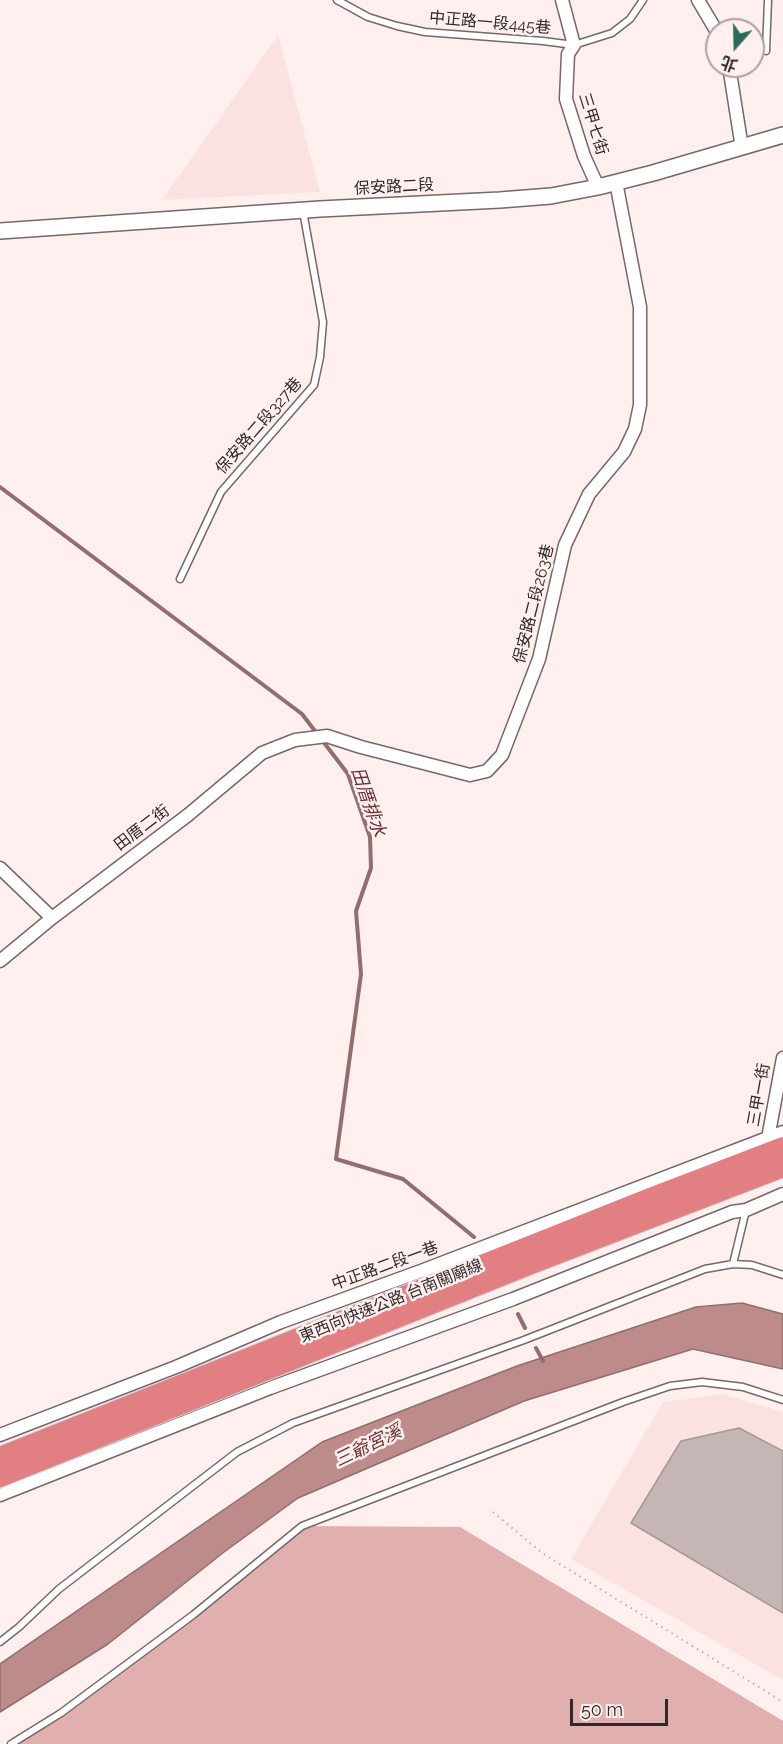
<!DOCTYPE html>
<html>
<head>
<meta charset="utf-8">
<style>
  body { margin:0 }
  #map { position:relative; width:783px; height:1744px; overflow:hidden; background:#ffefee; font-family:Raleway,"Noto Sans TC",sans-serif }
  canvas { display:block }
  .north { position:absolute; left:705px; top:18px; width:60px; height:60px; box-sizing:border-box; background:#ffefee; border:2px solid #aca09f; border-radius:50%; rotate:200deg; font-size:16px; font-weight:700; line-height:24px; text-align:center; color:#2f2928 }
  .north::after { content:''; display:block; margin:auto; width:21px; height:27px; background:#2d6b58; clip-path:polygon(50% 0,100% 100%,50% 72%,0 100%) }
  .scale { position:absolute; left:570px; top:1699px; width:98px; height:27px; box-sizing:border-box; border:3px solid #2f2928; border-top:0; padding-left:8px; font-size:18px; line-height:21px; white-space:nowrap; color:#2f2928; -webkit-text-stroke:4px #ffefee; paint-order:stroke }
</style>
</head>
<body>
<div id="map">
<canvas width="783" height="1744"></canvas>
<div class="north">北</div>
<div class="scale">50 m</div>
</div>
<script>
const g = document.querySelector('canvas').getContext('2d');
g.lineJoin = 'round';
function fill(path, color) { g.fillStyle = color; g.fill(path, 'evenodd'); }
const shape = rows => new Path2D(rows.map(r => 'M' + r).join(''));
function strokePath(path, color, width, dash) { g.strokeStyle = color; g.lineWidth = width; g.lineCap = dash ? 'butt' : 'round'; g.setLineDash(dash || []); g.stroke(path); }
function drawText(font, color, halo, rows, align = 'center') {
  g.font = font + ' Raleway,"Noto Sans TC",sans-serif'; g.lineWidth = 5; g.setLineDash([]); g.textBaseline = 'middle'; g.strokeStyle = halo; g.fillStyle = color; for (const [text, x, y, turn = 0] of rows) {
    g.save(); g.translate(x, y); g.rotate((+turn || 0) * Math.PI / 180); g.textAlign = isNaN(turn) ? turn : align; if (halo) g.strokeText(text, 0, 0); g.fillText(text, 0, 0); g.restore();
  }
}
fill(shape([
  [278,35,320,192,162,200],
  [722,1394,783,1412,783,1680,571,1559,663,1402]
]), '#fbe2e1');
fill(shape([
  [302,1526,460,1527,783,1721,783,1744,11,1744,61,1713,193,1615]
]), '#e1afad');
const water = shape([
  [742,1303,783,1314,783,1369,693,1349,524,1401,298,1498,224,1552,108,1644,0,1712,0,1664,322,1442,517,1366,696,1307,742,1303]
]);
fill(water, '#bc8b8a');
strokePath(water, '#926e6d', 1.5);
strokePath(shape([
  [0,487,302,714,348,774,370,837,371,868,356,911,361,974,336,1159,403,1179,474,1237],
  [518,1314,525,1328],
  [536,1348,543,1361]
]), '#926e6d', 4);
const building = shape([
  [739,1428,783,1451,783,1613,631,1523,681,1441,739,1428]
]);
fill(building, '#c5b6b5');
strokePath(building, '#a69797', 1.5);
const service = shape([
  [337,0,368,17,397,26,425,32,543,41,574,45,612,33,630,19,643,0],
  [766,51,768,0],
  [180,579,221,492,314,385,320,357,323,322,303,211],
  [733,1264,746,1210],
  [0,1642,19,1627,59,1589,237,1452,293,1423,524,1340,705,1269,733,1264,752,1265,783,1275],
  [11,1744,61,1713,193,1615,302,1526,623,1402,670,1386,702,1382,743,1387,783,1400]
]);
const minor = shape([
  [562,0,574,45,568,54,566,99,584,156,598,187],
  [698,0,717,32],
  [729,66,742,148],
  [0,868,52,918],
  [0,961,52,918,188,815,262,753,295,740,327,736,361,747,470,775,487,771,502,755,539,659,565,545,589,494,624,452,635,429,640,405,640,307,616,182],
  [768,1138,783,1058],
  [0,1435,176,1367,281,1322,421,1271,783,1132],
  [0,1495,270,1388,513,1299,732,1212,746,1210,783,1194]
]);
const tertiary = shape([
  [0,231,320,209,500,200,551,196,598,187,653,173,783,135]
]);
const trunk = shape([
  [0,1457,650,1198,783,1147],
  [0,1477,531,1264,783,1167]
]);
strokePath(service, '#766868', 9);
strokePath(minor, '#766868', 15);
strokePath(tertiary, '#766868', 18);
strokePath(trunk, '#d1d0d0', 22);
strokePath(shape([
  [493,1512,542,1553,783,1702]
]), '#bdb0af', 2, [1.5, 4.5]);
strokePath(service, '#fff', 6);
strokePath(minor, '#fff', 12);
strokePath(tertiary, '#fff', 15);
strokePath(trunk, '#e27f83', 20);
drawText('16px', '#2f2928', '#ffefee', [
  ["中正路一段445巷",490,23,5],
  ["三甲七街",593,124,73],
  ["保安路二段",394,187,-3],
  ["保安路二段327巷",259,426,-49],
  ["保安路二段263巷",534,604,-76],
  ["田厝二街",142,828,-37],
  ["三甲一街",759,1095,-80],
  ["中正路二段一巷",385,1266,-20],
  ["東西向快速公路 台南關廟線",391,1301,-22]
]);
drawText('italic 18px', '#6d2f31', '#ffefee', [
  ["田厝排水",368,802,71],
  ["三爺宮溪",368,1446,-26]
]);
</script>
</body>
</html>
